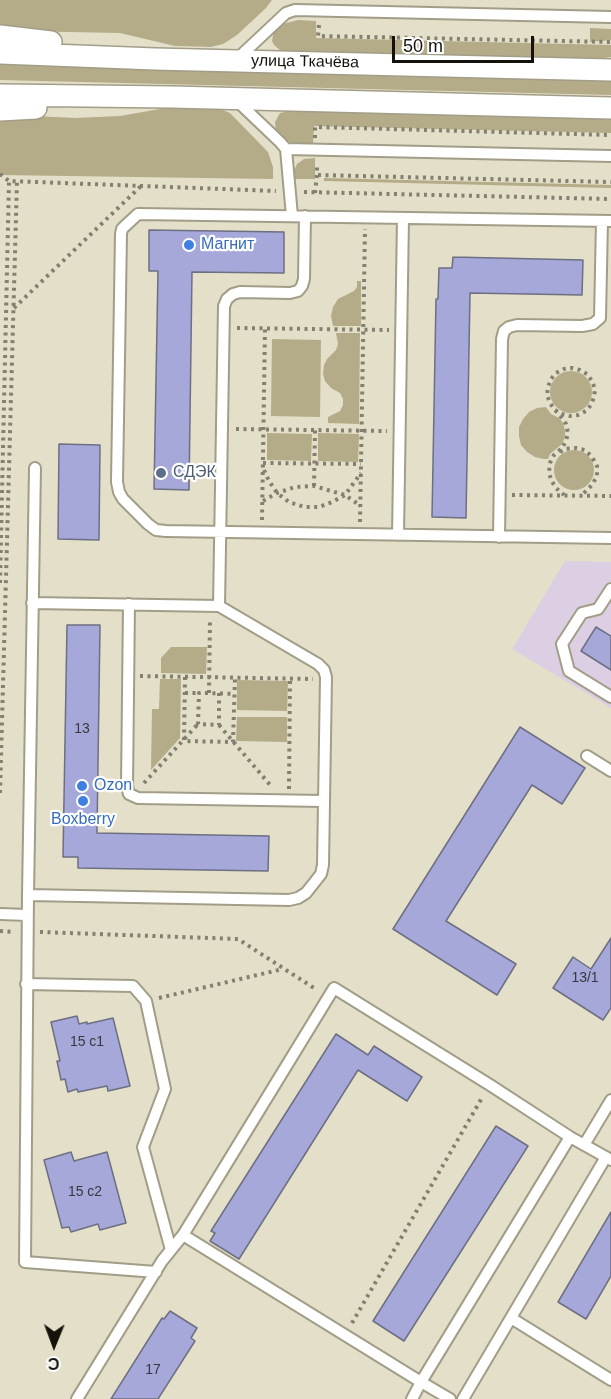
<!DOCTYPE html>
<html>
<head>
<meta charset="utf-8">
<style>
  body { margin:0 }
  #map { position:relative; width:611px; height:1399px; overflow:hidden; background:#e4dfc8; font-family:Arial,sans-serif }
  canvas { display:block }
  .north { position:absolute; left:24px; top:1315px; width:60px; height:60px; -webkit-text-stroke:4px #fff; paint-order:stroke; rotate:181deg; font-size:16px; font-weight:700; line-height:24px; text-align:center; color:#14120a }
  .north::after { content:''; display:block; margin:auto; width:21px; height:27px; background:#14120a; clip-path:polygon(50% 0,100% 100%,50% 72%,0 100%) }
  .scale { position:absolute; left:392px; top:36px; width:142px; height:27px; box-sizing:border-box; border:3px solid #14120a; border-top:0; padding-left:8px; font-size:18px; line-height:21px; white-space:nowrap; color:#14120a; -webkit-text-stroke:4px #fff; paint-order:stroke }
</style>
</head>
<body>
<div id="map">
<canvas width="611" height="1399"></canvas>
<div class="north">С</div>
<div class="scale">50 m</div>
</div>
<script>
const g = document.querySelector('canvas').getContext('2d');
g.lineJoin = 'round';
function fill(path, color) { g.fillStyle = color; g.fill(path, 'evenodd'); }
const shape = rows => new Path2D(rows.map(r => 'M' + r).join(''));
function strokePath(path, color, width, dash) { g.strokeStyle = color; g.lineWidth = width; g.lineCap = dash ? 'butt' : 'round'; g.setLineDash(dash || []); g.stroke(path); }
function drawText(font, color, halo, rows, align = 'center') {
  g.font = font + ' Arial,sans-serif'; g.lineWidth = 4.5; g.setLineDash([]); g.textBaseline = 'middle'; g.strokeStyle = halo; g.fillStyle = color; for (const [text, x, y, turn = 0] of rows) {
    g.save(); g.translate(x, y); g.rotate((+turn || 0) * Math.PI / 180); g.textAlign = isNaN(turn) ? turn : align; if (halo) g.strokeText(text, 0, 0); g.fillText(text, 0, 0); g.restore();
  }
}
fill(shape([
  [565,561,611,562,611,708,512,649]
]), '#dccfe3');
fill(shape([
  [0,0,272,0,266,8,237,35,223,44,211,47,175,46,120,33,17,31,0,27],
  [298,20,316,21,316,38,611,45,611,57,591,60,281,51,274,45,272,41,274,30,283,24],
  [590,28,611,29,611,40,590,42],
  [0,64,611,80,611,95,0,80],
  [177,106,220,109,230,113,268,152,273,167,273,179,0,175,0,116,13,115,75,118,120,116],
  [294,110,611,118,611,133,314,126,313,143,293,143,281,139,276,134,275,122,280,113],
  [315,158,315,179,293,179,293,173,297,164,304,159],
  [324,178,611,185,611,188,324,181],
  [357,281,361,281,361,326,333,326,331,316,333,307,338,299,354,291,357,287],
  [336,333,360,333,359,424,328,423,328,417,340,411,343,405,343,399,340,393,331,388,325,381,323,374,324,365,327,359,336,350,338,344],
  [272,339,321,340,320,417,271,416],
  '550 392a21 21 0 1 1 42 0a21 21 0 1 1-42 0Z',
  [546,407,551,414,559,418,563,423,565,430,565,437,562,444,550,454,548,459,544,459,535,457,527,452,521,445,519,436,519,427,523,419,529,412,537,408],
  [267,433,312,434,311,461,267,460],
  [318,433,359,434,358,462,318,461],
  '554 470a20 20 0 1 1 40 0a20 20 0 1 1-40 0Z',
  [171,647,207,647,206,674,161,673,161,658],
  [160,679,181,679,180,738,151,770,152,709,159,709],
  [237,680,288,681,287,711,237,710],
  [237,717,287,717,287,742,236,741]
]), '#b4ac88');
const building = shape([
  [149,230,284,232,284,273,192,272,189,490,154,489,158,271,149,271,149,230],
  [453,257,583,260,582,295,470,293,466,518,432,517,436,299,438,299,439,268,452,268,453,257],
  [59,444,100,445,99,540,58,539,59,444],
  [67,625,100,625,97,833,269,836,268,871,78,868,78,857,63,857,67,625],
  [596,627,611,636,611,670,581,651,596,627],
  [520,727,585,768,562,804,532,785,446,921,516,964,497,995,393,929,520,727],
  [611,938,611,1008,603,1020,553,988,573,957,591,969,611,938],
  [77,1016,79,1024,87,1022,87,1024,113,1018,130,1086,108,1091,107,1086,78,1092,77,1089,68,1092,65,1079,61,1080,57,1061,60,1061,51,1022,77,1016],
  [336,1034,368,1055,374,1046,422,1077,407,1101,358,1070,239,1259,210,1241,215,1233,211,1231,336,1034],
  [496,1126,528,1146,404,1341,373,1321,496,1126],
  [71,1152,74,1161,107,1152,126,1223,100,1230,98,1224,71,1232,69,1227,62,1228,44,1160,71,1152],
  [611,1212,611,1276,586,1319,558,1302,611,1212],
  [170,1311,197,1328,191,1338,195,1341,158,1399,111,1399,162,1318,164,1319,170,1311]
]);
fill(building, '#a5a8d8');
strokePath(building, '#6d6f83', 1.5);
const lane = shape([
  [237,59,286,13,295,10,611,17],
  [237,101,280,142,286,149,611,156],
  [286,149,292,216],
  [611,221,138,214,125,226,122,229,121,234,117,482,119,492,123,499,148,524,156,530,166,531,611,538],
  [398,535,403,218],
  [499,537,502,339,504,331,509,327,517,325,582,326,593,324,600,318,602,221],
  [611,589,598,609,582,613,562,644,569,671,611,697],
  [32,603,219,606,318,664,324,670,326,677,323,865,321,874,306,893,298,898,289,900,28,895,25,1262,156,1272],
  [129,604,127,786,129,794,138,798,324,801],
  [219,606,224,306,227,299,233,294,240,292,290,293,298,291,302,286,304,279,305,216],
  [587,756,611,771],
  [28,895,35,468],
  [0,914,27,915],
  [26,984,133,986,146,1001,165,1089,143,1147,171,1250],
  [584,1145,611,1100],
  [183,1235,421,1382,570,1137],
  [511,1318,611,1380],
  [77,1399,162,1261,183,1235,334,988,490,1085,570,1137,611,1160],
  [412,1399,421,1382,450,1399],
  [463,1399,606,1157]
]);
const street = shape([
  [0,36,51,42],
  [0,53,155,59,611,70],
  [0,95,172,97,611,108],
  [0,110,36,108]
]);
strokePath(lane, '#a19d87', 14);
strokePath(street, '#a19d87', 24);
strokePath(shape([
  [319,25,318,36,611,42],
  [315,138,315,127,611,135],
  [0,174,9,181,276,191],
  [318,175,611,182],
  [304,192,611,199],
  [315,193,317,175,317,163],
  [14,308,141,186],
  [237,328,389,330],
  [555,410,562,414,570,416,578,415,586,411,591,405,594,397,595,389,592,381,587,374,580,370,572,368,564,369,556,373,551,379,548,387,547,395,550,403,555,410,561,417,566,424,568,433,566,441,562,448,554,455,550,463,549,472,551,480,556,488,564,495],
  [236,429,387,431],
  [560,452,565,449,576,448,585,450,592,457,597,466,597,476,592,485,581,496],
  [263,463,361,464],
  [264,470,269,481,277,493,289,502,304,507,319,507,332,502,345,495,361,473],
  [314,486,315,430],
  [512,495,611,496],
  [263,501,277,493,295,487,314,486,345,495,361,506],
  [262,520,265,328],
  [360,522,365,229],
  [0,583,9,181],
  [140,676,313,679],
  [185,677,184,741,233,742,235,678],
  [185,693,199,693],
  [209,693,210,619],
  [219,693,219,725,198,724,199,693,209,693,234,694],
  [219,725,271,786],
  [144,783,198,724],
  [289,789,290,679],
  [0,793,17,181],
  [0,931,14,932],
  [40,932,238,939,317,990],
  [159,998,283,969],
  [352,1323,483,1096]
]), '#848070', 4, [3, 4.5]);
strokePath(lane, '#fff', 10);
strokePath(street, '#fff', 21);
for (const [x, y, r, color] of [
  [189,245,6,"#3f7fe0"],
  [161,473,6,"#5c6f8a"],
  [82,786,6,"#3f7fe0"],
  [83,801,6,"#3f7fe0"]
]) { const dot = new Path2D(); dot.arc(x, y, r, 0, 2 * Math.PI); g.fillStyle = color; g.fill(dot); strokePath(dot, '#fff', 2); }
drawText('14px', '#38383e', null, [
  ["13",82,729],
  ["13/1",585,978],
  ["15 с1",87,1042],
  ["15 с2",85,1192],
  ["17",153,1370]
]);
drawText('16px', '#14120a', '#fff', [
  ["улица Ткачёва",305,62,1]
]);
drawText('16px', '#366cbe', '#fff', [
  ["Магнит",201,245],
  ["Ozon",94,786],
  ["Boxberry",83,820,"center"]
], 'left');
drawText('16px', '#4e5e75', '#fff', [
  ["СДЭК",173,473]
], 'left');
</script>
</body>
</html>
